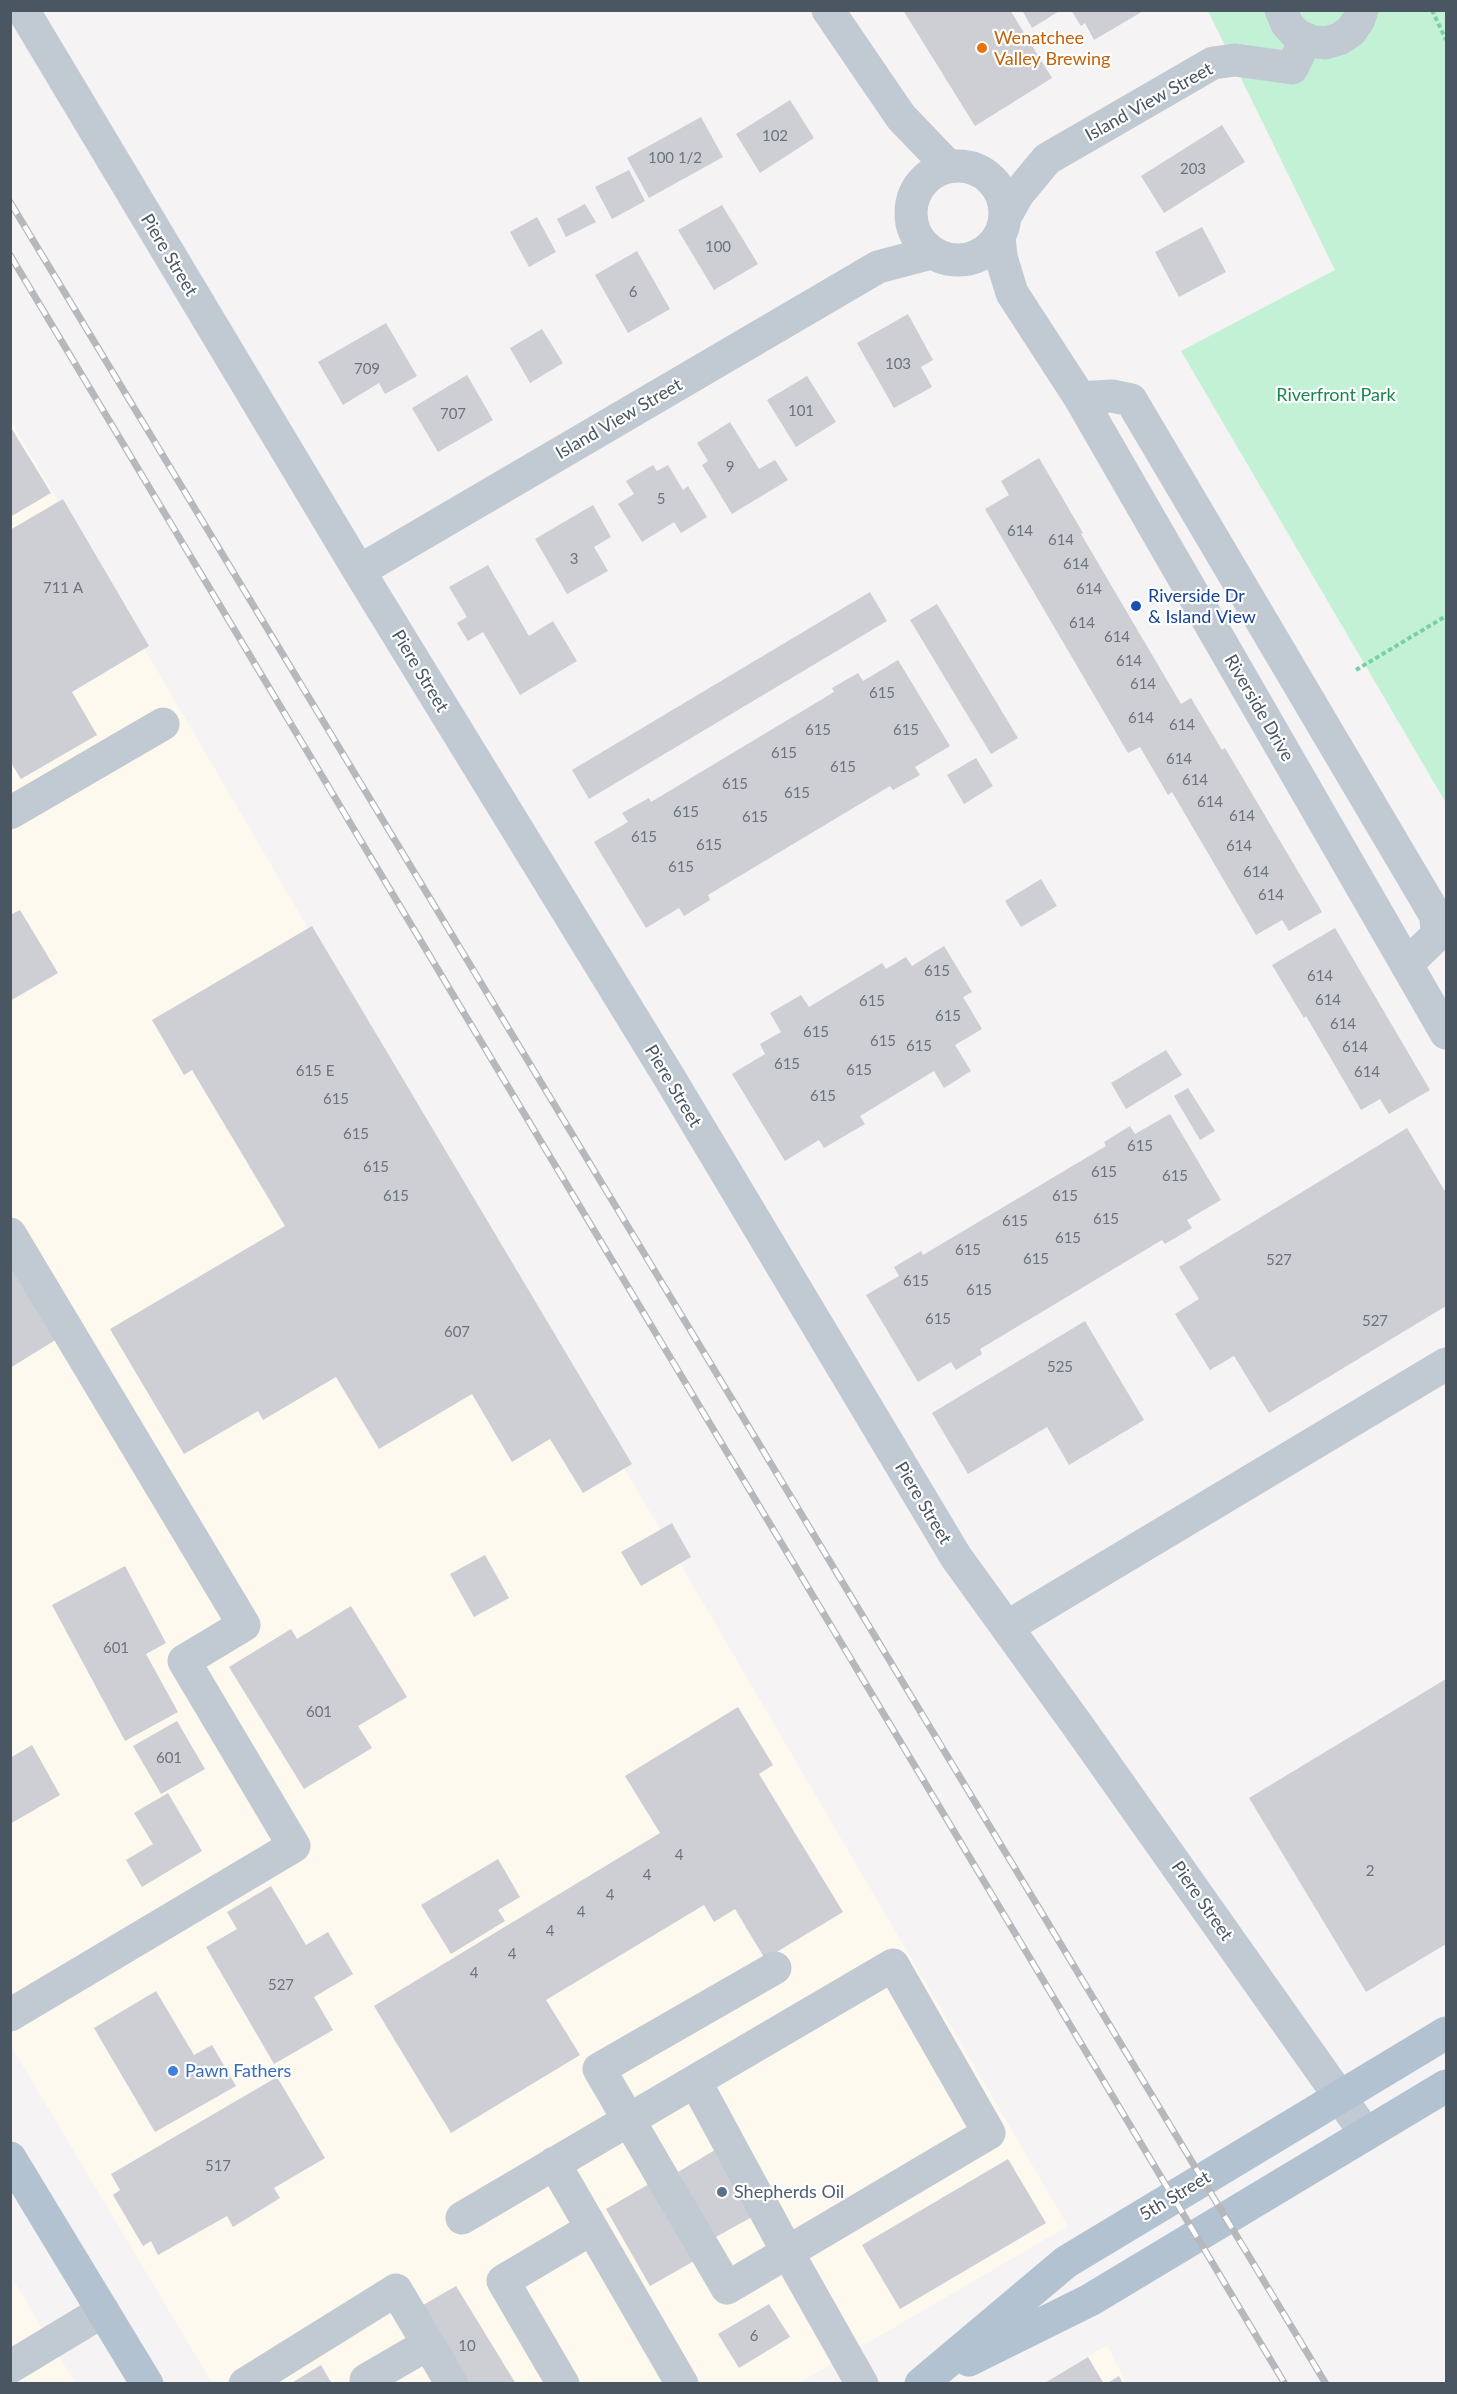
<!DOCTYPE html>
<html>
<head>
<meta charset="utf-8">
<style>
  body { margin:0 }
  #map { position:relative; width:1457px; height:2394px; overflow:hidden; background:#f5f3f3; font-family:Lato,sans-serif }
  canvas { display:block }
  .frame { position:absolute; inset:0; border:12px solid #4a5661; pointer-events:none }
</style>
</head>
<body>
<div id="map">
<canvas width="1457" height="2394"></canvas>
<div class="frame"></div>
</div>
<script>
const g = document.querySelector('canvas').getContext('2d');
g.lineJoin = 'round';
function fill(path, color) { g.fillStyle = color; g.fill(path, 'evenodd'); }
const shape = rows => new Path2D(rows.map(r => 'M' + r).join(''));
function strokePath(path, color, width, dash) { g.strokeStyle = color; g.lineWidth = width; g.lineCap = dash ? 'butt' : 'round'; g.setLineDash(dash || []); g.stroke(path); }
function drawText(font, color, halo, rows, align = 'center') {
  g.font = font + ' Lato,sans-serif'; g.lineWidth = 4.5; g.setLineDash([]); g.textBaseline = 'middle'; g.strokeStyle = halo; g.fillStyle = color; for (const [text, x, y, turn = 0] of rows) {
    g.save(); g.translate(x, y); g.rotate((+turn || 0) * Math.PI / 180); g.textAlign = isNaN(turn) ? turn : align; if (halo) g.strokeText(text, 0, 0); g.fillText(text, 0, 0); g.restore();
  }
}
fill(shape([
  [10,419,1068,2226,799,2383,212,2383,11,2046],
  [11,2276,75,2383,11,2383],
  [1107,2345,1126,2383,1042,2384]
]), '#fdf9ef');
fill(shape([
  [1208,11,1446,11,1446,803,1181,351,1335,270]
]), '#c3f1d5');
fill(shape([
  [903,10,1010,10,1052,78,975,126],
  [1022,10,1061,10,1032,28],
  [1071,10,1145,10,1094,40,1085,23,1081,26],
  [790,100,814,138,760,173,736,134],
  [701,117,723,157,649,198,627,158],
  [1222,125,1245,162,1164,213,1141,176],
  [629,170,645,201,612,219,595,187],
  [585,204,596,222,566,237,557,219],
  [722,205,758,264,714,290,678,230],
  [537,217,556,252,529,267,510,232],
  [1202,227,1226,272,1179,297,1155,252],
  [637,251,670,309,628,333,595,275],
  [908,314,933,360,921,367,932,387,894,408,857,343],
  [386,323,417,376,385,394,379,383,343,405,318,362],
  [542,329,563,363,530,383,510,348],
  [467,375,493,420,438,452,412,408],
  [807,376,836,422,796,447,767,400],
  [730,422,759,469,775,460,788,480,732,514,702,465,708,461,697,443],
  [10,426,51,493,10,517],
  [1039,458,1083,533,1081,534,1181,704,1191,698,1222,750,1225,748,1322,912,1289,931,1282,920,1256,935,1172,792,1168,795,1140,747,1128,753,985,509,1009,495,1001,481],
  [653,465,657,471,668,465,683,490,688,486,707,517,681,533,674,522,642,542,618,504,634,494,626,481],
  [63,499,149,646,72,692,97,735,21,779,10,761,10,530],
  [593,505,611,537,594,547,608,571,567,594,535,539],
  [488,565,529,636,553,621,577,661,520,695,483,632,468,641,457,623,467,617,449,587],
  [870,592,887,621,589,799,572,770],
  [937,604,1018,738,991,754,910,620],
  [898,660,950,746,915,767,920,775,893,790,890,786,708,895,710,900,684,916,679,908,646,928,594,842,628,822,622,813,649,798,651,802,834,692,832,688,858,673,863,681],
  [976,758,993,786,964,804,947,775],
  [1041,879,1057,906,1021,927,1005,901],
  [20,910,58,973,10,1001,10,915],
  [312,926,632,1464,583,1493,550,1439,512,1462,472,1394,379,1449,336,1377,263,1420,258,1411,184,1454,110,1329,285,1226,192,1070,184,1075,152,1020],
  [1335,928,1430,1090,1389,1114,1380,1099,1361,1110,1306,1016,1304,1018,1272,965],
  [944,946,972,992,963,997,982,1029,955,1045,971,1071,944,1088,934,1071,860,1116,865,1124,824,1148,819,1140,785,1161,732,1074,765,1054,760,1044,781,1032,770,1013,801,995,809,1007,882,963,886,969,906,957,912,966],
  [1166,1050,1182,1075,1126,1109,1111,1083],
  [1188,1088,1215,1131,1200,1140,1174,1096],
  [1170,1114,1221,1200,1187,1220,1192,1228,1165,1244,1162,1240,980,1349,982,1354,956,1370,951,1362,918,1382,866,1295,899,1276,894,1267,921,1251,923,1255,1106,1146,1104,1142,1130,1126,1135,1134],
  [1407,1128,1446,1193,1446,1306,1269,1413,1234,1356,1210,1370,1175,1314,1199,1299,1179,1267],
  [10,1249,62,1336,10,1368],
  [1085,1321,1144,1420,1069,1465,1047,1427,968,1474,932,1413],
  [672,1523,691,1557,641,1586,621,1552],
  [485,1555,509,1598,474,1617,450,1574],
  [125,1566,166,1643,146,1654,178,1712,125,1741,52,1605],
  [351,1606,407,1697,358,1726,372,1748,304,1789,229,1667,291,1629,297,1639],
  [1446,1679,1446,1944,1366,1992,1249,1798],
  [738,1707,773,1765,759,1774,843,1912,765,1959,735,1909,714,1922,704,1905,546,2000,580,2055,451,2133,374,2006,660,1833,625,1776],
  [177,1721,205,1769,161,1794,133,1746],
  [32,1745,60,1795,10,1824,10,1758],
  [168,1793,202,1851,142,1887,126,1860,153,1844,134,1813],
  [498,1859,520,1897,498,1910,505,1921,451,1954,421,1905],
  [271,1886,306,1945,328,1932,353,1974,314,1997,333,2030,274,2064,206,1947,237,1929,227,1912],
  [156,1991,194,2055,212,2045,236,2086,155,2132,94,2028],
  [277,2077,325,2158,274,2188,280,2198,233,2227,227,2216,158,2255,151,2241,143,2246,113,2195,120,2190,111,2174],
  [715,2150,752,2217,714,2238,678,2172],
  [1008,2159,1046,2223,900,2309,862,2245],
  [649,2184,694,2261,650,2286,606,2209],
  [456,2286,516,2384,464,2384,418,2308],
  [769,2304,790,2337,739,2368,718,2334],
  [1088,2357,1104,2384,1043,2384],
  [321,2365,332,2384,290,2384],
  [1119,2376,1123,2384,1106,2384]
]), '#cdcfd5');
strokePath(shape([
  [1432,10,1446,40],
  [1356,670,1446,616]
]), '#7ad0a6', 4, [4.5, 3]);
strokePath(shape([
  [23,10,359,571,669,1077,956,1557,1078,1726,1366,2134],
  [828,10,901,117,949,167],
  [1281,10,1287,24,1297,35,1310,41,1325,43,1339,39,1351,31,1359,19,1362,10],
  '911 213a47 47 0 1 1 94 0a47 47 0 1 1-94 0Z',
  [1005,217,1018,194,1047,159,1213,63,1235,60,1292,68,1306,39],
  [999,236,1001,257,1012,293,1080,398,1446,1033],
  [1080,398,1112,396,1131,400,1436,916,1437,935,1407,964],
  [359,571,878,267,931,253],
  [10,813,163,724],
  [10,1234,244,1625,184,1661,294,1846,10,2015],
  [1007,1627,1446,1364],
  [695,2081,893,1965,989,2133,727,2288,599,2069,775,1968],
  [554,2163,682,2384],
  [462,2218,695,2081,788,2253,862,2384],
  [10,2367,103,2311],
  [366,2380,428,2344],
  [245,2384,396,2290,452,2384],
  [563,2384,503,2281,591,2229]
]), '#c1cad2', 33);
strokePath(shape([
  [10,2158,147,2384],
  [969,2360,1090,2300,1446,2086],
  [921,2384,1066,2262,1446,2033]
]), '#b3c2d1', 33);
const rail = shape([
  [10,202,1326,2384],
  [10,255,1285,2384]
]);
strokePath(rail, '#b5b8bd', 7);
strokePath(rail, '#fff', 4.5, [14]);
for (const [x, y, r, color] of [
  [982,48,6,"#e8710a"],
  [1136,606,6,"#1a4fb4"],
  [173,2071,6,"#3f7fe0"],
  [722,2192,6,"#5c6f8a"]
]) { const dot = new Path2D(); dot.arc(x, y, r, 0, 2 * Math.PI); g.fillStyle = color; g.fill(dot); strokePath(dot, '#fff', 2); }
drawText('15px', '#6b747e', null, [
  ["102",775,136],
  ["100 1/2",675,158],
  ["203",1193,169],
  ["100",718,247],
  ["6",633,292],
  ["103",898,364],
  ["709",367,369],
  ["101",801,411],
  ["707",453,414],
  ["9",730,467],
  ["5",661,499],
  ["614",1020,531],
  ["614",1061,540],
  ["3",574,559],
  ["614",1076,564],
  ["711 A",63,588],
  ["614",1089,589],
  ["614",1082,623],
  ["614",1117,637],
  ["614",1129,661],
  ["614",1143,684],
  ["615",882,693],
  ["614",1141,718],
  ["614",1182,725],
  ["615",818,730],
  ["615",906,730],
  ["615",784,753],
  ["614",1179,759],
  ["615",843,767],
  ["614",1195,780],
  ["615",735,784],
  ["615",797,793],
  ["614",1210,802],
  ["615",686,812],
  ["614",1242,816],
  ["615",755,817],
  ["615",644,837],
  ["615",709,845],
  ["614",1239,846],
  ["615",681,867],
  ["614",1256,872],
  ["614",1271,895],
  ["615",937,971],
  ["614",1320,976],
  ["614",1328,1000],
  ["615",872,1001],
  ["615",948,1016],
  ["614",1343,1024],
  ["615",816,1032],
  ["615",883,1041],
  ["615",919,1046],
  ["614",1355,1047],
  ["615",787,1064],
  ["615",859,1070],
  ["615 E",315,1071],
  ["614",1367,1072],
  ["615",823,1096],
  ["615",336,1099],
  ["615",356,1134],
  ["615",1140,1146],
  ["615",376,1167],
  ["615",1104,1172],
  ["615",1175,1176],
  ["615",396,1196],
  ["615",1065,1196],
  ["615",1106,1219],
  ["615",1015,1221],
  ["615",1068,1238],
  ["615",968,1250],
  ["615",1036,1259],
  ["527",1279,1260],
  ["615",916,1281],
  ["615",979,1290],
  ["615",938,1319],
  ["527",1375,1321],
  ["607",457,1332],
  ["525",1060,1367],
  ["601",116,1648],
  ["601",319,1712],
  ["601",169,1758],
  ["4",679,1855],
  ["2",1370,1871],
  ["4",647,1875],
  ["4",610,1895],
  ["4",581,1912],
  ["4",550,1931],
  ["4",512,1954],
  ["4",474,1973],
  ["527",281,1985],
  ["517",218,2166],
  ["6",754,2336],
  ["10",467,2346]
]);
drawText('18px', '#c56008', '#fff', [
  ["Wenatchee",994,38],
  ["Valley Brewing",994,59]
], 'left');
drawText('18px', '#4a5661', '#fff', [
  ["Island View Street",1149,102,-29],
  ["Piere Street",169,255,59],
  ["Island View Street",619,419,-30],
  ["Piere Street",420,671,59],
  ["Riverside Drive",1259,708,60],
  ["Piere Street",673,1086,59],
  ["Piere Street",923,1503,59],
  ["Piere Street",1202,1901,55],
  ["5th Street",1175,2196,-31]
]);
drawText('18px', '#17864f', '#fff', [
  ["Riverfront Park",1336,395]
]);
drawText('18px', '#164399', '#fff', [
  ["Riverside Dr",1148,596],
  ["& Island View",1148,617]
], 'left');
drawText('18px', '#366cbe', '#fff', [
  ["Pawn Fathers",185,2071]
], 'left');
drawText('18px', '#4e5e75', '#fff', [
  ["Shepherds Oil",734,2192]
], 'left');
</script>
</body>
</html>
